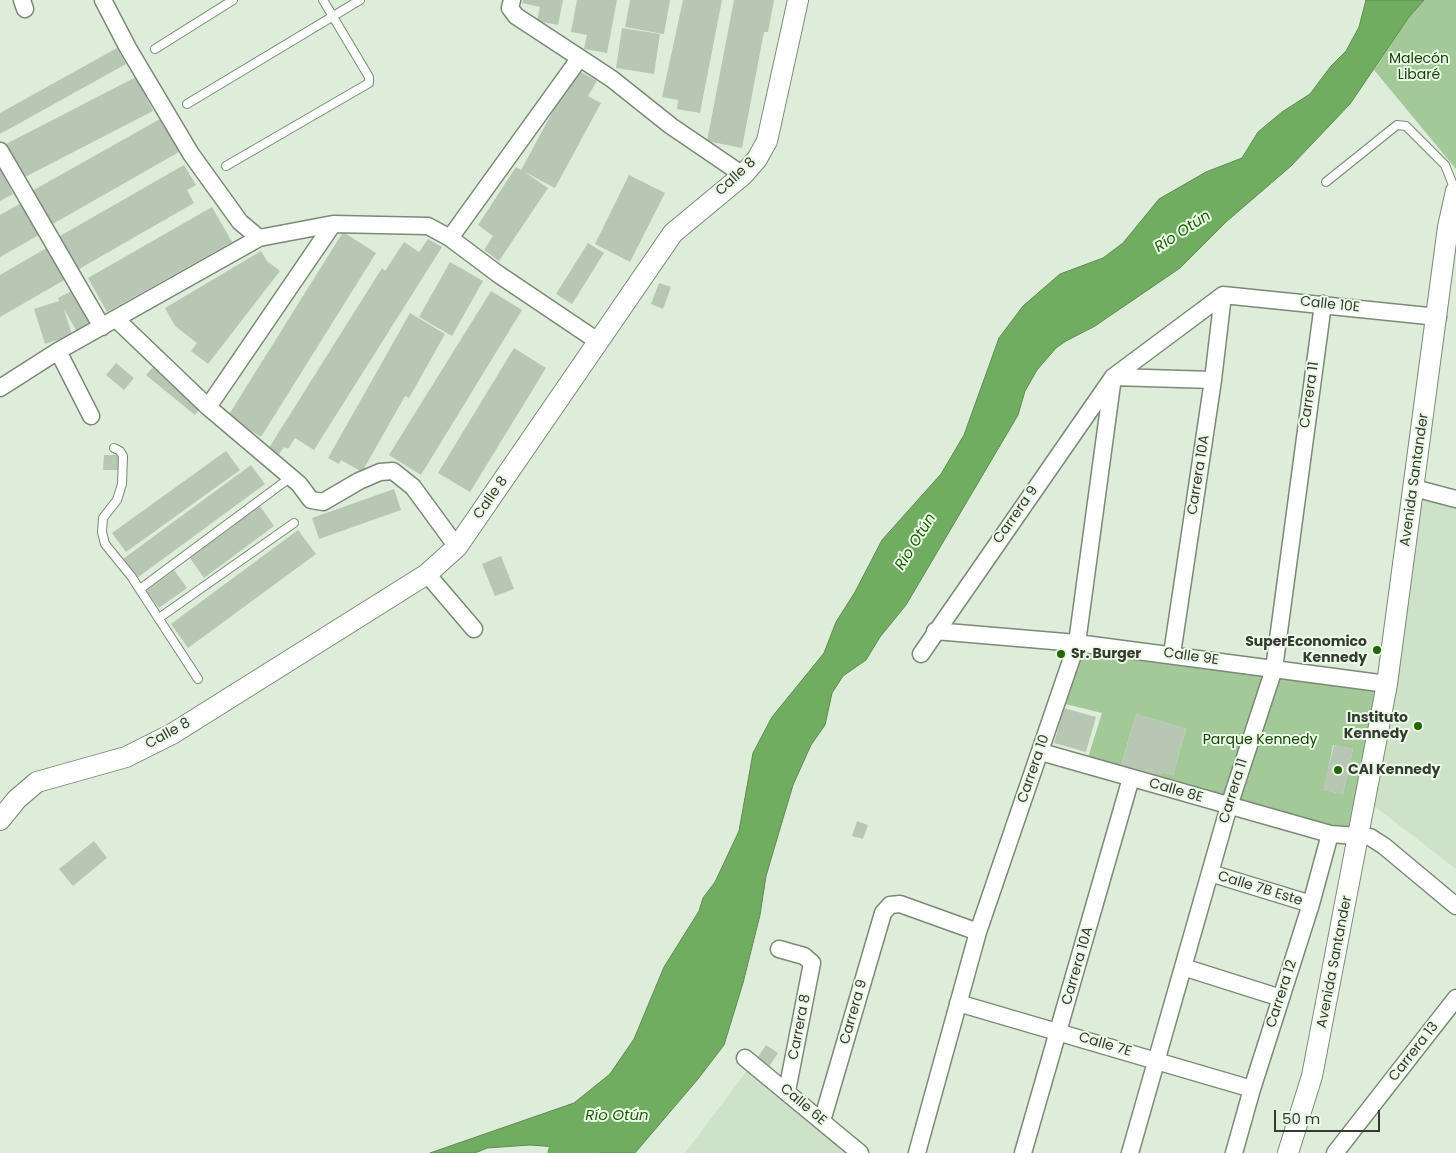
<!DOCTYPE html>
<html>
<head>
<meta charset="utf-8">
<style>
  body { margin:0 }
  #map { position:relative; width:1456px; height:1153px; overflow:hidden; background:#ddedd9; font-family:Poppins,sans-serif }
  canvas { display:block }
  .scale { position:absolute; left:1274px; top:1110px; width:106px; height:22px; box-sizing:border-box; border:2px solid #343a32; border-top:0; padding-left:6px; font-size:15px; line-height:18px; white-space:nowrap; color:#343a32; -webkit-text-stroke:4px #eafae6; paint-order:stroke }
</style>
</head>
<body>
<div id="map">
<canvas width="1456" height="1153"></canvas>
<div class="scale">50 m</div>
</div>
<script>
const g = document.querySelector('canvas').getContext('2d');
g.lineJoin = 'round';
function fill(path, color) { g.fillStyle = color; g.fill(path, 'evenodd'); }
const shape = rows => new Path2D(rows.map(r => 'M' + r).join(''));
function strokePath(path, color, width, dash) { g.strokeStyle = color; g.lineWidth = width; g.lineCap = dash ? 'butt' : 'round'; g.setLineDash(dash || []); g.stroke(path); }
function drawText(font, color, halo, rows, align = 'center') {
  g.font = font + ' Poppins,sans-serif'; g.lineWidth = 4; g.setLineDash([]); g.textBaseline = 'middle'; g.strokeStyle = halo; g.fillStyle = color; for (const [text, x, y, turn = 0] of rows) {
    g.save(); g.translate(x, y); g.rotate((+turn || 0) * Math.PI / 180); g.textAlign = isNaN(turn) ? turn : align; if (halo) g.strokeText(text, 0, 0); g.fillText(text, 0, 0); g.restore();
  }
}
fill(shape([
  [1414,488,1456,499,1456,869,1373,805],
  [752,1064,860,1153,685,1153]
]), '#cde2c8');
fill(shape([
  [1424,0,1456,0,1456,169,1374,70,1409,17],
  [1077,643,1387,684,1360,836,1086,764,1102,713,1057,702],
  [1136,714,1186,729,1173,775,1161,772,1159,777,1121,766],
  [1333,745,1353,749,1343,794,1324,790]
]), '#a3c999');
const water = shape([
  [1366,0,1424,0,1409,17,1350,104,1291,166,1226,222,1180,268,1095,326,1066,341,1056,348,1037,370,1025,391,1018,415,906,605,880,637,866,660,843,676,832,693,825,725,811,745,793,785,766,876,760,915,743,983,724,1045,698,1079,635,1153,567,1153,571,1148,530,1145,487,1148,475,1153,430,1153,574,1103,610,1074,634,1039,664,967,699,911,703,898,715,882,739,831,753,753,772,717,824,653,836,622,855,592,882,540,941,474,964,435,999,338,1023,306,1060,274,1103,258,1123,243,1159,199,1206,172,1242,158,1258,132,1282,112,1310,94,1331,66,1346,51,1359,27,1366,0],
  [724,939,729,948,712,1004,698,1038,683,1071,661,1099,657,1098,697,987,715,947,724,939]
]);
fill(water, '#71ad60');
strokePath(water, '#5f8a52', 1);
strokePath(shape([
  [560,1153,619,1133,658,1100,685,1045,702,1004,732,909]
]), '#71ad60', 25);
fill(shape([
  [523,0,563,0,558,25,537,21,540,7,522,3],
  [577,0,617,0,607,53,584,49,587,35,571,32],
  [630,0,670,0,664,34,625,27],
  [683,0,722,0,700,113,677,109,678,100,662,97],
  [734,0,774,0,768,32,764,32,742,148,707,141],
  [622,28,660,34,654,74,616,68],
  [117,48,126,64,0,134,0,113],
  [576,69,597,81,588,96,601,103,555,188,523,171,548,188,499,261,484,250,493,236,478,225,516,167,521,170],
  [136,77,153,111,23,178,6,144],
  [160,119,179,152,51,225,32,191],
  [184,165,196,185,187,190,194,203,79,269,60,236],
  [0,169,13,194,0,201],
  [629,175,665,193,630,262,595,244],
  [21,203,39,235,0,257,0,215],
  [212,207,232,242,107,312,88,278],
  [343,232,376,253,261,437,228,416],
  [428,239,442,247,314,450,295,438,288,449,284,447,277,457,267,451,382,268,385,271,404,242,419,252],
  [588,243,604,253,572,304,556,294],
  [48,247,66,279,0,317,0,275],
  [261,251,267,261,280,271,208,364,191,351,197,343,175,326,165,308],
  [450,262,483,281,452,336,419,317],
  [659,283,671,287,663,309,651,304],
  [75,289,93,323,77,332,64,309,72,335,45,344,34,309,59,301,58,298],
  [491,291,522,310,421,475,389,455],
  [410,313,445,334,409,398,405,396,362,472,341,460,339,464,328,458],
  [514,348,546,368,470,492,438,473],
  [116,363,134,378,124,390,106,375],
  [155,365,203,405,195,415,146,375],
  [226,451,240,470,126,552,112,533],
  [104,455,119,455,119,470,103,470],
  [251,465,265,484,137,578,123,559],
  [394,489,401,510,319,539,312,518],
  [260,506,274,526,204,578,190,558],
  [298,530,316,554,188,648,171,624],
  [501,556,514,589,495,596,482,564],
  [174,570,187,588,159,608,146,591],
  [1064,708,1096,717,1086,752,1054,743],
  [1136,714,1186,729,1173,775,1161,772,1159,777,1121,766],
  [1334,745,1353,749,1343,794,1323,790],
  [857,821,868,825,863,839,852,836],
  [94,841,107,858,73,886,59,869],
  [766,1045,778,1053,768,1068,756,1060]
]), '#b7c7b3');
const service = shape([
  [155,49,233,0],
  [187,104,360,0],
  [226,166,369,83,369,77,323,0],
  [1326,182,1397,125,1406,126,1445,165,1455,190],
  [114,448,120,451,123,456,122,484,117,500,103,518,102,532,105,544,131,576,198,679],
  [140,589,291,477],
  [159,618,294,523]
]);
const minor = shape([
  [22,0,25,9],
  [103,0,128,48,191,154,240,222,259,238,333,224,428,226,450,238,498,274,599,342],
  [512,0,510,8,516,16,612,79,671,126,743,175],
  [0,151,102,327],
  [450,238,579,59],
  [1223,295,1438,317],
  [116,319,208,407,299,484,311,500,323,502,359,481,380,472,393,471,413,487,457,547],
  [58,351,91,416],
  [1113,377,1213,380],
  [0,388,58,351,259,238],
  [208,407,333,224],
  [1414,488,1456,499],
  [427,574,474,629],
  [935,631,1077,643,1387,684],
  [921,654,1113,377,1223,295],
  [1172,654,1213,380,1223,295],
  [1041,752,1330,834,1370,837,1384,846,1456,906],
  [1210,873,1311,904],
  [779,949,804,956,812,963,787,1091],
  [1183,967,1281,998],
  [958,1003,1252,1089],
  [745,1058,860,1153],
  [822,1121,883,913,890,905,900,904,978,932],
  [917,1153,978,932,1077,643,1113,377],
  [1023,1153,1131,778],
  [1130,1153,1229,806,1274,669,1323,304],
  [1234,1153,1252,1089,1311,904,1330,834],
  [1335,1153,1456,998]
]);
const tertiary = shape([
  [0,820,17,799,37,782,126,757,172,734,427,574,457,547,673,233,743,175,757,159,767,141,798,0],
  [1288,1153,1312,1076,1387,684,1448,227,1456,191]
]);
strokePath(service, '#7b8a77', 10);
strokePath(minor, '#7b8a77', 19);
strokePath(tertiary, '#7b8a77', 22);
strokePath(service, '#fff', 8);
strokePath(minor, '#fff', 16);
strokePath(tertiary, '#fff', 20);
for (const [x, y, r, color] of [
  [1377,650,5,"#206700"],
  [1061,654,5,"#206700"],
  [1418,726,5,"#206700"],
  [1338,770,5,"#206700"]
]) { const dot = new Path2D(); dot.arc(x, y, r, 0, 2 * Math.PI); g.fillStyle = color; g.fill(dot); strokePath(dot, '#eafae6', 2); }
drawText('14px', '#18400a', '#eafae6', [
  ["Malecón",1419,59],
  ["Libaré",1419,75],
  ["Parque Kennedy",1260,740]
]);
drawText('14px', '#343a32', '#eafae6', [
  ["Calle 8",736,177,-43],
  ["Calle 10E",1330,305,6],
  ["Carrera 11",1310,395,-82],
  ["Carrera 10A",1199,475,-81],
  ["Avenida Santander",1415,480,-82],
  ["Calle 8",491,498,-55],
  ["Carrera 9",1016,515,-55],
  ["Calle 9E",1191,657,8],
  ["Calle 8",168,734,-29],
  ["Carrera 10",1034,769,-71],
  ["Calle 8E",1176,791,16],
  ["Carrera 11",1234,791,-73],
  ["Calle 7B Este",1260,889,17],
  ["Avenida Santander",1335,962,-79],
  ["Carrera 10A",1078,966,-74],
  ["Carrera 12",1282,994,-72],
  ["Carrera 9",854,1012,-74],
  ["Carrera 8",800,1027,-79],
  ["Calle 7E",1105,1045,16],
  ["Carrera 13",1414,1052,-52],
  ["Calle 6E",803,1105,40]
]);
drawText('bold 14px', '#343a32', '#eafae6', [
  ["SuperEconomico",1367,642],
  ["Kennedy",1367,658],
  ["Sr. Burger",1071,654,"left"],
  ["Instituto",1408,718],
  ["Kennedy",1408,734],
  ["CAI Kennedy",1348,770,"left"]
], 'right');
drawText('italic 15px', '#235c0d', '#eafae6', [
  ["Río Otún",1183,232,-33],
  ["Río Otún",916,542,-58],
  ["Río Otún",617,1116]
]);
</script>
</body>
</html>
